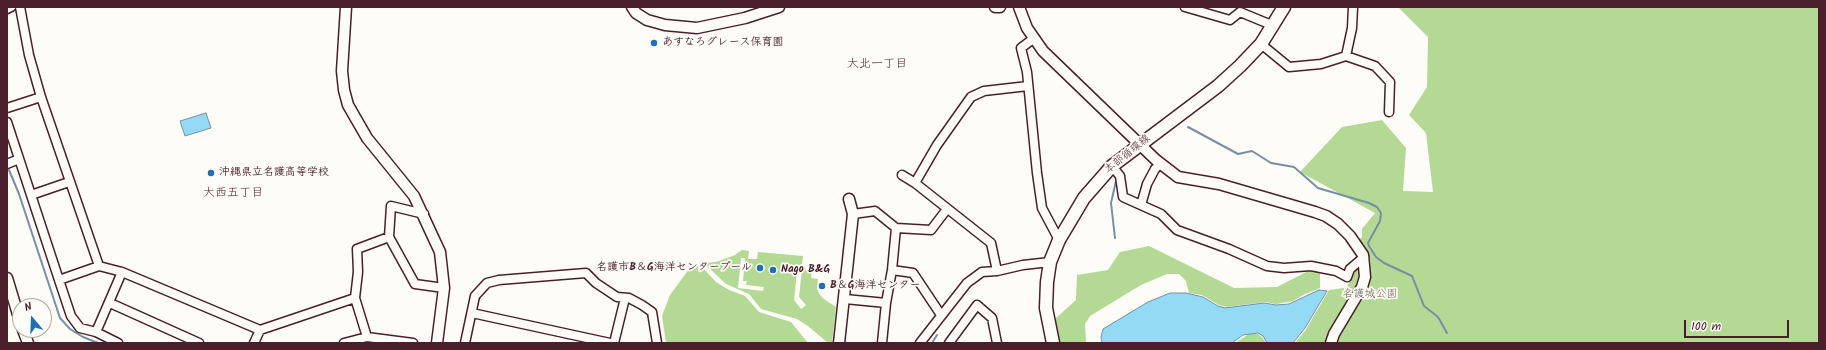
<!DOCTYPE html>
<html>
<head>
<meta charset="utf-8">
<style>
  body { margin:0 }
  #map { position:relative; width:1826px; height:350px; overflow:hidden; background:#fdfcf7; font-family:Kalam,sans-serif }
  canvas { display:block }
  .frame { position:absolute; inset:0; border:8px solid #4a1f2b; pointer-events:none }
  .north { position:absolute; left:12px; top:298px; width:40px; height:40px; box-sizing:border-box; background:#fdfcf7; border:1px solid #b5a4a5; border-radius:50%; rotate:341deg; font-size:11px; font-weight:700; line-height:16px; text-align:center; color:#4a1f2b }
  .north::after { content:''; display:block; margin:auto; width:14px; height:18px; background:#1f6fb2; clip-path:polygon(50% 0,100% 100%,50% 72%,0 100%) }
  .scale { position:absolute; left:1684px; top:320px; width:105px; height:18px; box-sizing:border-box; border:2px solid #4a1f2b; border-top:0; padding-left:5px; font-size:12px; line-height:14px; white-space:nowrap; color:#4a1f2b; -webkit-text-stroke:3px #fdfcf7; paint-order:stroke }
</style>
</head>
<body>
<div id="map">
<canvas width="1826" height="350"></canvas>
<div class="frame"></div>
<div class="north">N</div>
<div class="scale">100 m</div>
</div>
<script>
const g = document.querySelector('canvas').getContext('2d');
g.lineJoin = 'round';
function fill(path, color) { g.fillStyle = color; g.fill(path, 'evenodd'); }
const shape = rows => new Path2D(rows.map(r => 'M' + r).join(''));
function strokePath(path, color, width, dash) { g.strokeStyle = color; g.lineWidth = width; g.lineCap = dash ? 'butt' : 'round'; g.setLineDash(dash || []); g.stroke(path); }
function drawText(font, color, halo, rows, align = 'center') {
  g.font = font + ' Kalam,"Klee One",sans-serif'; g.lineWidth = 3.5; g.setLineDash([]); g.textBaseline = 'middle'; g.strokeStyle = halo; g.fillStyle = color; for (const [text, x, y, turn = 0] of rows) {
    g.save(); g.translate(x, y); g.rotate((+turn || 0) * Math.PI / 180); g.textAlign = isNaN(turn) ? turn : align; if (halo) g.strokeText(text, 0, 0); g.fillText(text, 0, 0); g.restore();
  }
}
fill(shape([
  [1398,7,1819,7,1819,343,1295,343,1305,331,1329,290,1344,288,1345,290,1358,266,1369,266,1367,254,1359,240,1362,237,1362,229,1375,213,1300,172,1342,127,1382,120,1406,148,1403,191,1433,192,1426,133,1409,115,1427,87,1428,37],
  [1149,246,1234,288,1277,287,1312,269,1320,271,1320,288,1303,295,1293,301,1276,304,1265,302,1227,307,1219,305,1202,295,1189,293,1186,281,1179,274,1167,274,1141,285,1090,316,1085,324,1086,343,1060,343,1055,319,1076,300,1077,275,1108,270,1120,252],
  [742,250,749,251,748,259,757,259,758,252,803,256,801,272,797,272,794,300,801,309,806,305,799,297,802,269,812,270,811,278,818,279,817,289,820,295,824,299,836,307,832,343,828,343,808,326,797,319,761,309,749,294,726,284,704,263,716,262,735,255],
  [741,258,745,258,743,281,747,281,746,285,764,287,763,291,738,288],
  [696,263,701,266,716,282,729,290,745,296,759,312,791,322,808,343,666,343,662,316,670,295,692,265],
  [1249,334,1258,334,1262,337,1266,343,1235,343]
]), '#b4d994');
const water = shape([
  [206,113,211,128,185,136,180,121,206,113],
  [1319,290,1327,291,1305,328,1293,343,1267,343,1263,336,1258,333,1243,335,1232,343,1102,343,1101,337,1103,329,1148,302,1170,293,1186,293,1203,297,1218,306,1225,308,1264,303,1276,305,1289,304,1319,290]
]);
fill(water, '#93daf5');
strokePath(water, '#768fa4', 1);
strokePath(shape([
  [1188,127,1238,154,1252,151,1271,163,1294,167,1318,188,1369,203,1377,207,1381,213,1380,221,1368,243,1369,246,1376,257,1384,263,1412,276,1424,306,1438,317,1447,333],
  [9,170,19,194,60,318,70,329,83,337,98,343],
  [1115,238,1111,203,1116,181],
  [932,343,937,335]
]), '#768fa4', 2);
const minor = shape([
  [20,7,29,55,41,97,99,266],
  [1185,7,1230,20,1240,12,1274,26],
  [7,9,11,7],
  [1033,39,1021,48,1027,72,1037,173,1042,208,1059,240],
  [1261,44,1289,67,1321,64,1346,56,1375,66,1390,82,1389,112],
  [1346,56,1352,28,1353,7],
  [7,108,41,97],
  [7,122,59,280,99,266,122,272,260,330,355,298],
  [7,164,19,159],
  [1112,166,1120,176,1123,197,1161,214,1177,230,1229,249,1267,266,1284,268,1311,266,1336,271,1347,277,1350,269,1364,257],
  [902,175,915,183,991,243,997,271],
  [915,183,937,145,971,97,984,91,1028,86],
  [31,195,69,182],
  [1141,205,1147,184,1155,169,1160,164],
  [424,214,391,206,389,237,415,284,444,288],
  [853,214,875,211,896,228,931,230,947,209],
  [892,270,913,273,941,315],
  [59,280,71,316,80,328,96,332],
  [845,299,886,303],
  [110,303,199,343],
  [472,313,610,343],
  [367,337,355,298,358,272,357,249,389,237],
  [118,343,96,332,122,272],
  [254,343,260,330],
  [344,343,367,337,413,343],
  [465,343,475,296,487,283,499,280,586,273,596,283,617,297,629,298,642,305,652,312,657,343],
  [614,343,625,298],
  [882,343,886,303,892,270,896,228],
  [920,343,967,283,982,272,997,271,1023,265,1050,262],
  [949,343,977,305,992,318,997,343]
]);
const tertiary = shape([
  [346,7,342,71,344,90,348,105,367,138,414,196,440,252,444,288,437,343],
  [632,7,636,13,647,20,665,25,697,28,745,18,779,7],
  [995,7,1000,7],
  [1019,7,1027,28,1043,51,1156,160,1178,177,1219,184,1315,212,1326,216,1338,224,1350,236,1363,255,1365,277,1362,287,1334,334,1331,343],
  [7,278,20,321],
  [23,330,28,343],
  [839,343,853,214,849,199]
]);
const primary = shape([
  [1053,343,1046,308,1047,282,1050,262,1059,240,1084,198,1112,166,1218,86,1240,66,1261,44,1284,7]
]);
strokePath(minor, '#4a1f2b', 11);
strokePath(tertiary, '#4a1f2b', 13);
strokePath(primary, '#4a1f2b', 15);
strokePath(minor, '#fdfcf7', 8);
strokePath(tertiary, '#fdfcf7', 10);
strokePath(primary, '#fdfcf7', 12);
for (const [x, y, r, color] of [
  [654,43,4,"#1f6fb2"],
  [211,173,4,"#1f6fb2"],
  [760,268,4,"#1f6fb2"],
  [773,270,4,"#1f6fb2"],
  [822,286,4,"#1f6fb2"]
]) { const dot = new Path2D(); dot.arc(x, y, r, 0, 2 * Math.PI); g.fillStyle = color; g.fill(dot); strokePath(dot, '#fdfcf7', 1.5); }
drawText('bold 11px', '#4a1f2b', '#fdfcf7', [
  ["あすなろグレース保育園",662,43],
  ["沖縄県立名護高等学校",219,173],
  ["名護市B＆G海洋センタープール",752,268,"right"],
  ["Nago B&G",781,270],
  ["B＆G海洋センター",830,286]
], 'left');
drawText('11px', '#4a1f2b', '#fdfcf7', [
  ["本部循環線",1128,155,-39]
]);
drawText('11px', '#6a574a', '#fdfcf7', [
  ["名護城公園",1370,295]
]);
drawText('12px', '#4a1f2b', '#fdfcf7', [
  ["大北一丁目",877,65],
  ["大西五丁目",233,194]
]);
</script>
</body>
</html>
